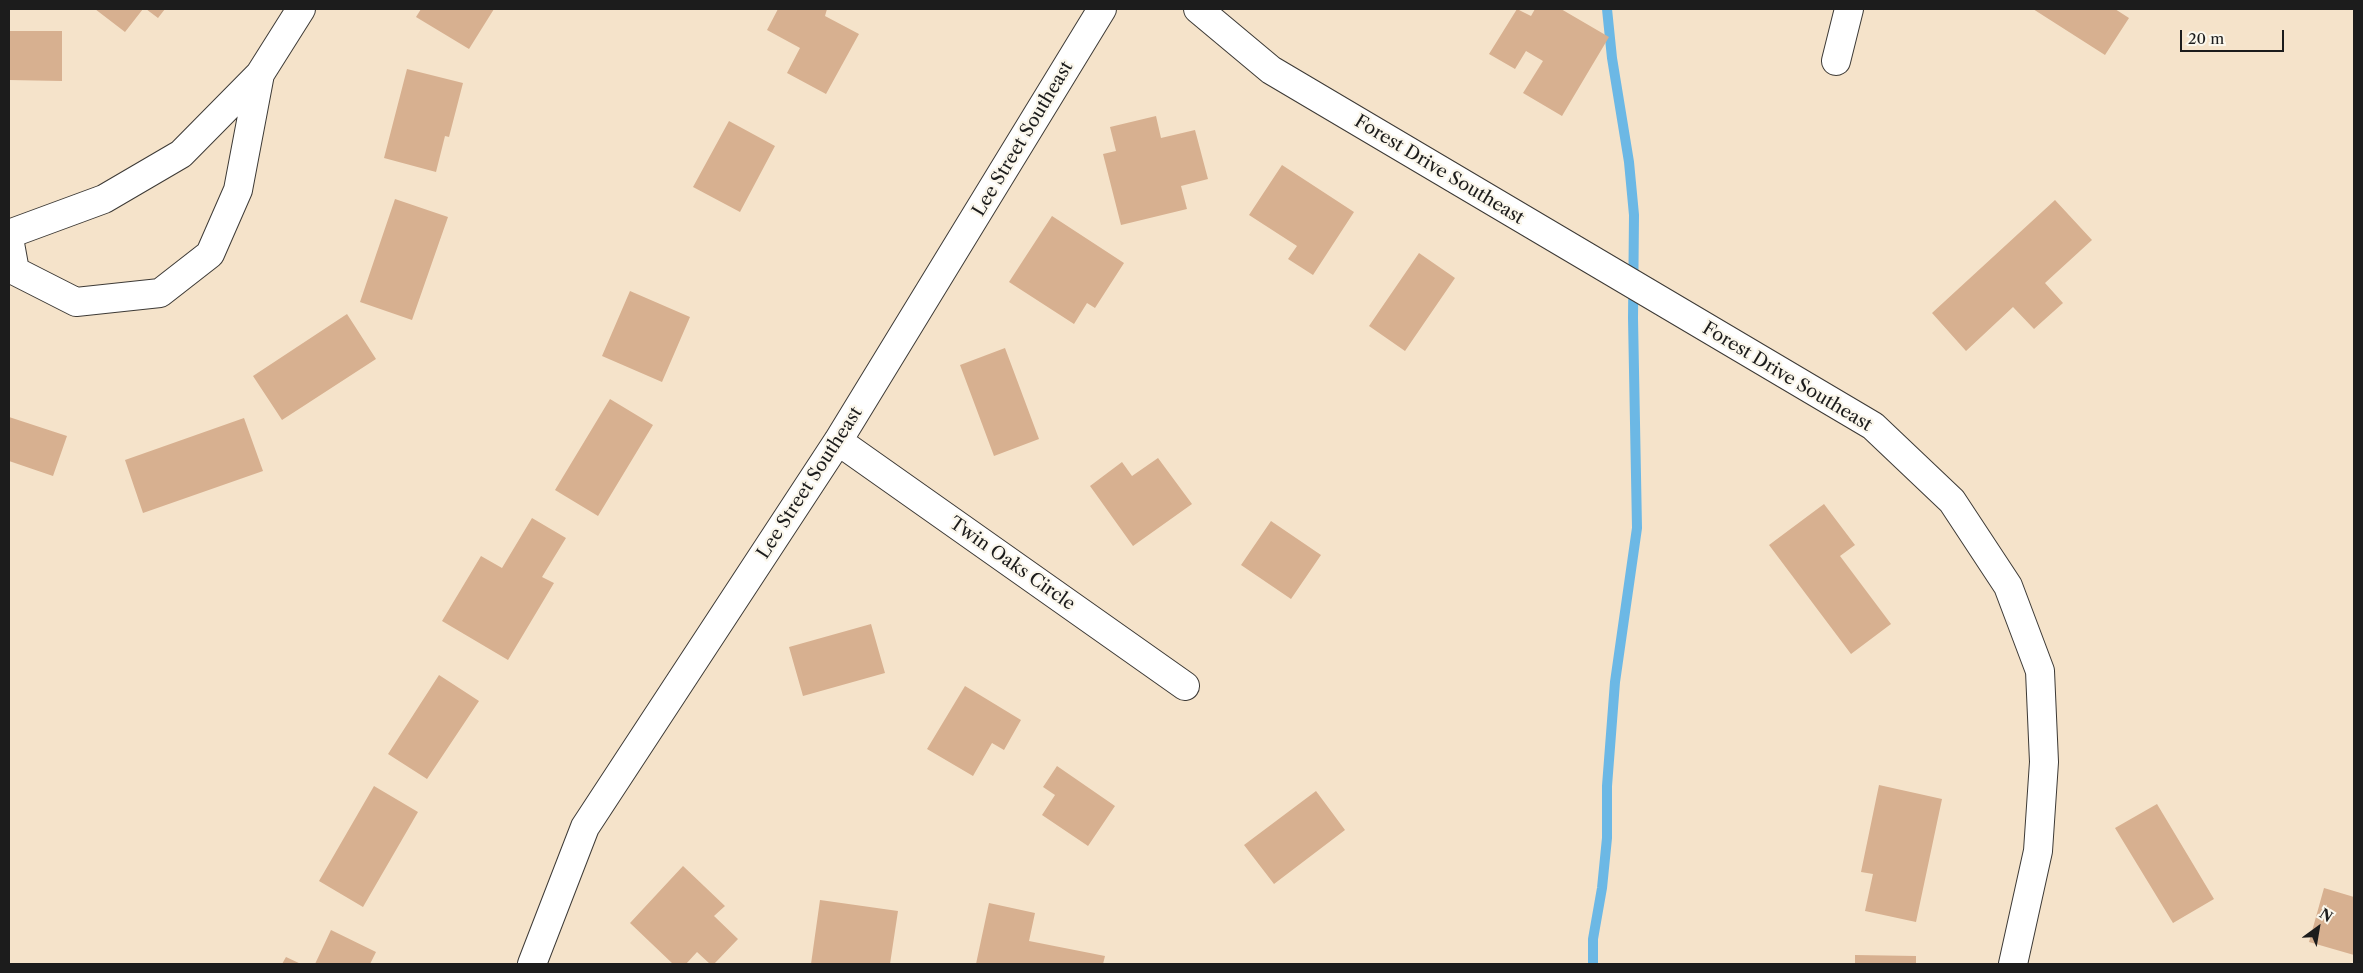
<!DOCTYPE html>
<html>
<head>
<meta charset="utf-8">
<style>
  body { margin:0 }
  #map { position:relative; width:2363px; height:973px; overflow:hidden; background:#f5e3ca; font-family:"Libre Caslon Text",serif }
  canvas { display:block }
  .frame { position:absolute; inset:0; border:10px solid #1c1c1c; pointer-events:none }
  .north { position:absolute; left:2293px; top:903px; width:50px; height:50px; -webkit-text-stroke:4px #fbf7ec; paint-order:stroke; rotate:32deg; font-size:14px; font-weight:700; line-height:20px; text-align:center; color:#1c1c1c }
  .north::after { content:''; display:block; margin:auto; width:18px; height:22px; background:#1c1c1c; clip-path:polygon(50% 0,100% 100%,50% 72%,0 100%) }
  .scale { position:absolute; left:2180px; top:30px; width:104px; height:22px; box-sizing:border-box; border:2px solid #1c1c1c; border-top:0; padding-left:6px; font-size:15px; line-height:18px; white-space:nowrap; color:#1c1c1c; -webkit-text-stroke:4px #fbf7ec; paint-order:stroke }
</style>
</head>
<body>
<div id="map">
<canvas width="2363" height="973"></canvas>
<div class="frame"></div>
<div class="north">N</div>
<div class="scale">20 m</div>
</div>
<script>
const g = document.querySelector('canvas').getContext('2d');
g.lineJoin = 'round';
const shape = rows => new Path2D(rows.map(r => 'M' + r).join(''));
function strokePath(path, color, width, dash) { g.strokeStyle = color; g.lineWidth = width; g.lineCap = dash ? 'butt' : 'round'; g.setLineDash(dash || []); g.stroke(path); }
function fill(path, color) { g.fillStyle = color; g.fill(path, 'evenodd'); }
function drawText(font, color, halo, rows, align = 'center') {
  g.font = font + ' "Libre Caslon Text",serif'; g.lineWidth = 4.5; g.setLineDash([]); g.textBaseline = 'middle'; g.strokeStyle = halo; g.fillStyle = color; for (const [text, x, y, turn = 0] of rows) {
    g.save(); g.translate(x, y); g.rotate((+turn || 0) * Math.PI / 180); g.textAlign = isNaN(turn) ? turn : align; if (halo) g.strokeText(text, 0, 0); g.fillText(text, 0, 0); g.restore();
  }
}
strokePath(shape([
  [1593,964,1593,939,1602,888,1607,838,1607,786,1615,682,1637,528,1633,318,1634,215,1629,162,1612,58,1607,9]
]), '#6cb8e5', 10);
fill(shape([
  [95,9,143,9,125,32],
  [146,9,165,9,158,18],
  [421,9,494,9,469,49,416,17],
  [778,9,827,9,825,16,859,34,826,94,787,73,800,48,767,30],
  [1517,9,1531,16,1535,9,1561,9,1609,37,1562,116,1523,93,1543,61,1526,51,1515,69,1489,54],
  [2033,9,2115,9,2129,18,2105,55],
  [9,31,62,31,62,81,9,80],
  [407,69,463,83,449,137,445,136,436,172,384,158],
  [1156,116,1161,138,1195,130,1208,179,1181,186,1187,209,1121,225,1103,154,1116,151,1110,127],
  [729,121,775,146,740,212,693,187],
  [1282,165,1354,212,1313,275,1288,259,1297,246,1249,215],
  [395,199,448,217,412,320,360,302],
  [2055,200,2092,240,2045,283,2063,303,2034,329,2013,307,1966,351,1932,313],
  [1052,216,1124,263,1095,308,1087,303,1074,324,1009,282],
  [1419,253,1455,278,1405,351,1369,326],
  [630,291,690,317,662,382,602,356],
  [347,314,376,359,282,420,253,376],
  [1005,348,1039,439,994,456,960,365],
  [610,399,653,425,598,516,555,490],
  [9,417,67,436,53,476,9,461],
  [244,418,263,471,143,513,125,460],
  [1158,458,1192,504,1133,546,1090,486,1122,462,1132,476],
  [1824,504,1855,545,1840,556,1891,624,1851,654,1769,545],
  [532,518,566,538,542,577,554,583,508,660,442,621,481,556,502,568],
  [1271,521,1321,555,1291,599,1241,565],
  [871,624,885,673,803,696,789,647],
  [439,675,479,701,427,779,388,754],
  [965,686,1021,720,1004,750,992,743,973,776,927,749],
  [1057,766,1115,806,1088,846,1042,815,1055,795,1043,787],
  [1879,785,1942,799,1916,922,1865,911,1873,874,1861,872],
  [374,786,418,812,363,907,319,881],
  [1316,791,1345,830,1274,884,1244,845],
  [2157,804,2214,899,2173,923,2115,828],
  [683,866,725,906,714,916,738,939,714,964,710,964,697,952,686,964,673,964,630,923],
  [2324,888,2354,897,2354,955,2309,942],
  [820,900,898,911,890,964,811,964],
  [989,903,1035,913,1029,941,1105,956,1103,964,976,964],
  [331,930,376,952,370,964,315,964],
  [1855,955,1916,956,1916,964,1855,964],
  [286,957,301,964,282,964]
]), '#d7b090');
const street = shape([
  [1198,9,1271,70,1873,426,1952,501,2008,586,2040,671,2044,762,2038,851,2013,964],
  [1836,61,1849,9],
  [9,234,104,199,181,154,260,74,301,9],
  [9,238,15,271,76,302,160,293,210,254,238,190,260,74],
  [838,441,1185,686],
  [532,964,585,827,838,441,1102,9]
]);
strokePath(street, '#3d3a36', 30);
strokePath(street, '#fff', 28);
drawText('18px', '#1c1c1c', '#fbf7ec', [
  ["Lee Street Southeast",1023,139,-59],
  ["Forest Drive Southeast",1439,170,31],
  ["Forest Drive Southeast",1787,377,31],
  ["Lee Street Southeast",810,483,-57],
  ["Twin Oaks Circle",1012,564,35]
]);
</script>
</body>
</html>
